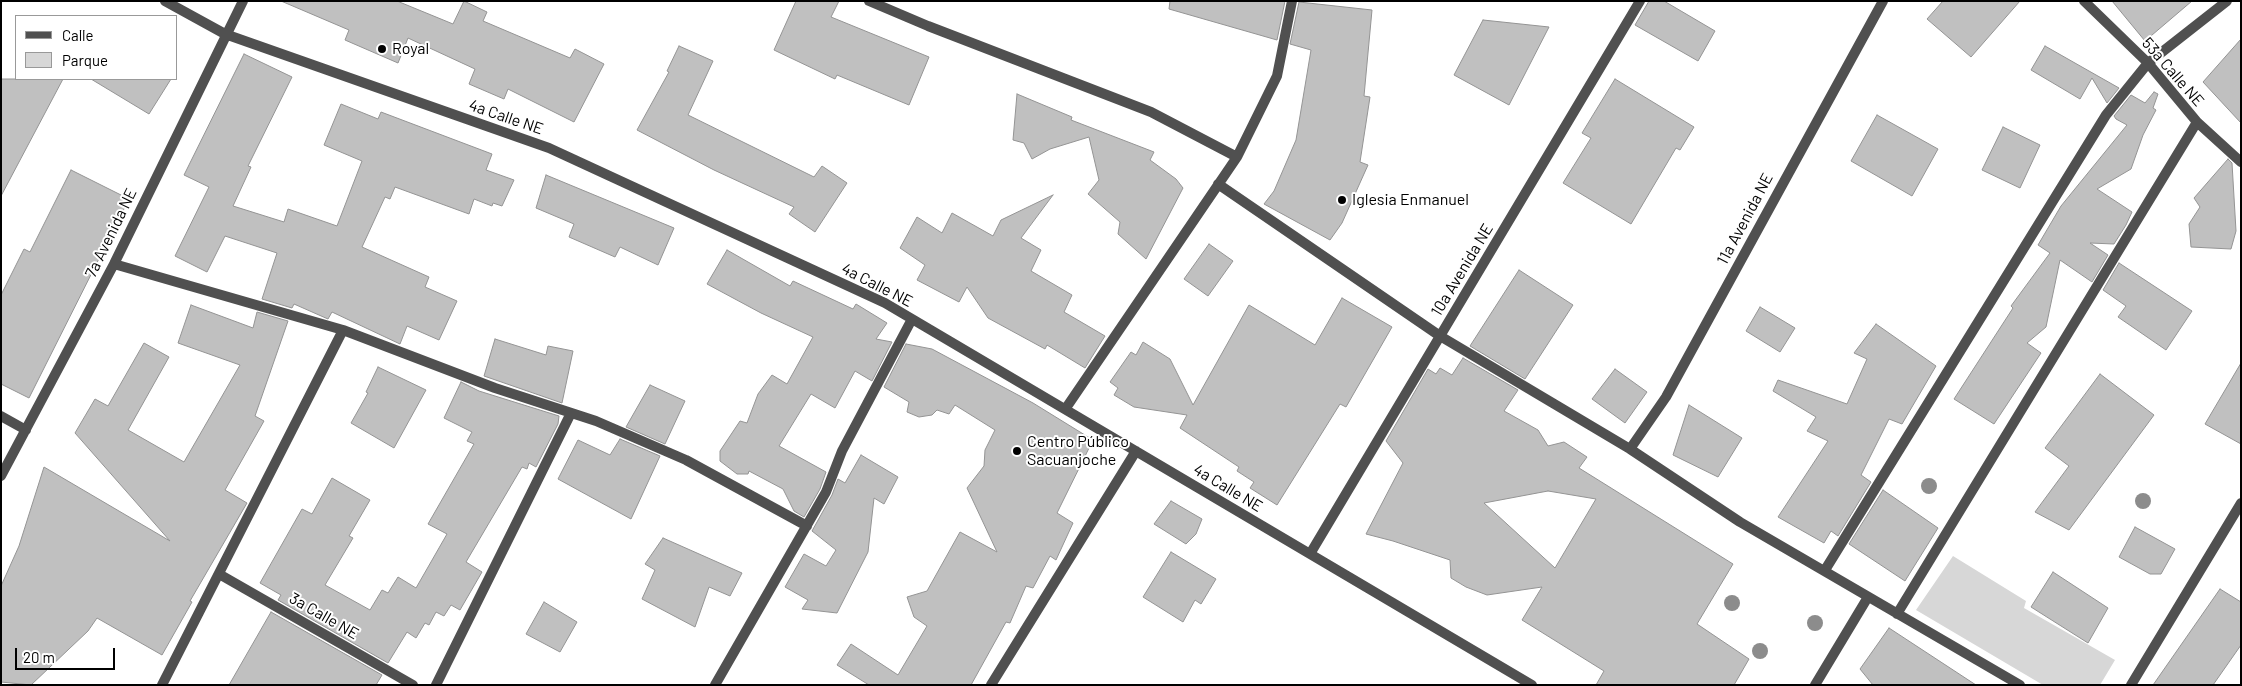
<!DOCTYPE html>
<html>
<head>
<meta charset="utf-8">
<style>
  body { margin:0 }
  #map { position:relative; width:2242px; height:686px; overflow:hidden; background:#fff; font-family:Barlow,sans-serif }
  canvas { display:block }
  .frame { position:absolute; inset:0; border:2px solid #000; pointer-events:none }
  .legend { position:absolute; left:15px; top:15px; width:162px; height:65px; box-sizing:border-box; background:#fff; border:1px solid #999; margin:0; padding:6px 9px; list-style:none; font-size:15px; color:#000 }
  .legend li { display:flex; align-items:center; gap:10px; height:25px }
  .legend b { width:25px; border:1px solid #999 }
  .scale { position:absolute; left:15px; top:648px; width:100px; height:22px; box-sizing:border-box; border:2px solid #000; border-top:0; padding-left:6px; font-size:15px; line-height:18px; white-space:nowrap; color:#000; -webkit-text-stroke:4px #fff; paint-order:stroke }
</style>
</head>
<body>
<div id="map">
<canvas width="2242" height="686"></canvas>
<div class="frame"></div>
<ul class="legend">
<li><b style="height:6px;background:#505050"></b>Calle</li>
<li><b style="height:14px;background:#d7d7d7"></b>Parque</li>
</ul>
<div class="scale">20 m</div>
</div>
<script>
const g = document.querySelector('canvas').getContext('2d');
g.lineJoin = 'round';
function fill(path, color) { g.fillStyle = color; g.fill(path, 'evenodd'); }
const shape = rows => new Path2D(rows.map(r => 'M' + r).join(''));
function strokePath(path, color, width, dash) { g.strokeStyle = color; g.lineWidth = width; g.lineCap = dash ? 'butt' : 'round'; g.setLineDash(dash || []); g.stroke(path); }
function drawText(font, color, halo, rows, align = 'center') {
  g.font = font + ' Barlow,sans-serif'; g.lineWidth = 4; g.setLineDash([]); g.textBaseline = 'middle'; g.strokeStyle = halo; g.fillStyle = color; for (const [text, x, y, turn = 0] of rows) {
    g.save(); g.translate(x, y); g.rotate((+turn || 0) * Math.PI / 180); g.textAlign = isNaN(turn) ? turn : align; if (halo) g.strokeText(text, 0, 0); g.fillText(text, 0, 0); g.restore();
  }
}
fill(shape([
  [1953,556,2026,601,2024,608,2115,660,2100,685,2043,685,1916,610]
]), '#d7d7d7');
const building = shape([
  [281,1,397,1,453,24,464,1,487,12,483,21,570,58,575,49,604,64,574,122,508,89,504,99,469,84,475,69,408,38,398,63,345,40,349,30,281,1],
  [796,1,839,1,831,17,929,57,909,105,837,75,835,79,774,50,796,1],
  [1170,1,1285,1,1277,40,1169,9,1170,1],
  [1649,1,1664,1,1715,31,1698,61,1635,25,1649,1],
  [1943,1,2020,1,1971,57,1927,19,1943,1],
  [2112,1,2192,1,2145,41,2112,1],
  [1299,2,1372,10,1364,96,1370,97,1360,162,1368,165,1342,223,1330,240,1264,204,1274,191,1296,140,1311,50,1290,44,1299,2],
  [1483,20,1549,27,1509,105,1454,75,1483,20],
  [2241,39,2241,123,2203,82,2241,39],
  [679,46,713,61,688,115,814,177,822,166,847,183,815,232,789,214,794,207,714,170,637,130,669,72,667,71,679,46],
  [2045,46,2089,71,2119,88,2107,103,2092,78,2080,99,2031,70,2045,46],
  [244,54,292,77,248,166,251,167,233,206,284,222,288,209,337,226,362,161,324,145,341,104,378,119,381,112,492,154,486,170,514,180,502,206,493,203,492,206,474,199,469,214,395,187,390,199,385,197,362,247,429,277,425,287,457,301,439,340,407,326,400,344,332,312,328,319,294,304,292,308,262,299,277,253,225,236,207,272,175,256,209,187,184,175,244,54],
  [1,79,63,79,1,196,1,79],
  [91,79,171,79,149,114,91,79],
  [1615,79,1694,127,1680,150,1676,148,1631,224,1563,183,1591,138,1582,133,1615,79],
  [2154,92,2158,94,2153,108,2156,110,2143,135,2131,169,2097,189,2132,212,2126,225,2114,244,2090,243,2108,255,2092,282,2060,260,2046,327,2027,343,2041,353,1994,424,1954,399,2013,308,2011,306,2050,253,2038,245,2061,206,2127,125,2116,119,2114,116,2131,95,2145,103,2154,92],
  [1017,94,1072,117,1071,120,1154,152,1150,160,1176,179,1183,188,1146,259,1118,234,1120,222,1088,194,1099,180,1089,137,1050,149,1032,159,1024,143,1013,140,1017,94],
  [1877,115,1938,149,1912,196,1851,161,1877,115],
  [2003,127,2040,145,2020,188,1982,170,2003,127],
  [2228,159,2232,163,2236,231,2231,249,2191,247,2189,224,2200,207,2194,198,2228,159],
  [71,170,129,199,29,398,1,384,1,295,24,249,30,252,71,170],
  [546,175,674,228,658,265,620,247,615,257,569,237,574,224,536,208,546,175],
  [1053,195,1021,238,1041,250,1031,271,1072,295,1064,312,1105,336,1085,368,1047,345,1045,349,988,318,967,287,959,302,917,280,925,265,900,248,917,217,942,233,952,213,993,236,1001,220,1053,195],
  [1209,244,1233,261,1208,296,1184,279,1209,244],
  [727,250,790,286,793,281,853,309,856,304,887,323,876,339,892,342,872,381,855,371,835,408,811,394,779,446,826,472,820,489,804,517,794,511,783,489,749,471,748,474,737,474,720,461,720,451,740,421,747,423,758,394,772,375,787,384,813,337,761,313,707,284,727,250],
  [2119,263,2192,311,2166,350,2118,317,2126,306,2103,290,2119,263],
  [1519,270,1573,305,1525,379,1470,346,1519,270],
  [1342,298,1392,327,1346,407,1340,404,1277,505,1250,488,1254,482,1237,471,1239,467,1180,428,1187,415,1134,407,1114,395,1118,388,1110,382,1131,352,1136,355,1143,342,1170,359,1193,405,1249,305,1315,345,1342,298],
  [191,305,253,328,257,312,288,321,255,416,264,421,225,490,247,503,190,601,192,602,162,655,97,618,88,631,31,685,1,682,1,586,19,546,44,467,170,541,75,433,95,399,108,406,144,343,169,357,128,430,184,462,240,365,178,343,191,305],
  [1760,307,1795,328,1780,352,1746,331,1760,307],
  [1876,324,1936,366,1902,424,1889,419,1861,475,1871,482,1838,536,1831,531,1824,543,1778,517,1828,441,1807,431,1816,417,1773,391,1778,380,1847,404,1867,359,1854,353,1876,324],
  [495,339,546,355,548,346,573,351,562,403,484,376,495,339],
  [906,344,932,349,1033,403,1093,440,1057,513,1073,523,1056,560,1050,556,1033,588,1026,586,1010,623,1006,622,971,685,869,685,837,665,851,644,898,675,927,626,914,617,907,597,927,591,960,532,997,552,967,488,984,466,985,450,995,430,955,405,949,414,937,410,932,415,919,417,907,412,909,402,884,387,906,344],
  [1463,358,1518,390,1504,411,1538,430,1548,446,1564,442,1587,457,1579,468,1733,564,1697,624,1749,659,1734,685,1596,685,1604,671,1522,620,1542,587,1487,595,1466,587,1451,578,1450,560,1393,541,1366,534,1403,463,1386,441,1428,369,1436,374,1440,368,1452,375,1463,358],
  [1548,491,1596,499,1555,568,1484,503,1548,491],
  [2241,363,2241,444,2205,424,2241,363],
  [378,367,426,390,394,448,351,423,368,393,366,392,378,367],
  [1615,369,1647,392,1625,423,1592,399,1615,369],
  [2100,374,2154,415,2069,530,2035,512,2069,466,2045,448,2100,374],
  [461,382,479,391,559,416,558,424,536,467,529,463,527,469,522,467,466,562,482,572,460,610,451,605,444,616,436,612,429,625,425,623,416,638,407,632,388,663,278,600,281,595,260,583,302,509,312,514,332,478,370,500,349,536,353,538,325,585,370,610,382,590,388,593,398,577,416,588,447,534,428,524,474,444,467,441,472,432,444,418,461,382],
  [650,385,685,401,665,444,626,427,650,385],
  [1689,405,1742,438,1718,477,1673,455,1689,405],
  [620,439,660,456,631,519,558,479,578,440,610,455,620,439],
  [861,455,898,477,884,504,874,498,868,552,837,613,802,609,808,600,785,587,804,554,826,566,836,550,812,531,832,495,838,479,845,483,861,455],
  [1883,490,1938,528,1905,581,1849,544,1883,490],
  [1171,501,1202,519,1196,534,1186,544,1154,524,1171,501],
  [2135,527,2175,549,2161,574,2150,574,2119,557,2135,527],
  [663,538,742,573,730,596,709,587,695,627,642,599,655,570,645,564,663,538],
  [1171,552,1216,579,1201,604,1195,600,1183,622,1143,597,1171,552],
  [2053,572,2108,608,2088,643,2031,607,2053,572],
  [2220,589,2241,602,2241,645,2213,685,2153,685,2220,589],
  [544,602,577,622,560,652,526,634,544,602],
  [271,612,382,675,376,685,229,685,271,612],
  [1889,628,1976,685,1873,685,1860,669,1889,628]
]);
fill(building, '#c0c0c0');
strokePath(building, '#949494', 1);
strokePath(shape([
  [165,1,225,34,549,148,885,303,1532,685],
  [869,1,928,26,1151,112,1237,157],
  [2084,1,2148,63,2197,122,2241,162],
  [1218,184,1440,336,1630,449,1740,522,2020,685],
  [114,264,343,330,495,388,596,421,686,460,807,526],
  [1066,408,1237,157,1277,76,1292,1],
  [1,416,26,430],
  [1630,449,1666,397,1883,1],
  [1,476,114,264,243,1],
  [1310,554,1640,1],
  [1825,570,2106,115,2148,63,2227,1],
  [219,574,413,685],
  [1897,614,2197,122],
  [162,685,343,330],
  [436,685,571,413],
  [715,685,826,492,842,451,912,319],
  [991,685,1136,451],
  [1815,685,1868,597],
  [2131,685,2241,503]
]), '#505050', 10);
g.fillStyle = '#8c8c8c';
for (const [x, y] of [
  [1929,486],
  [2143,501],
  [1732,603],
  [1815,623],
  [1760,651]
]) { g.beginPath(); g.arc(x, y, 8, 0, 2 * Math.PI); g.fill(); }
for (const [x, y, r, color] of [
  [382,49,5,"#000"],
  [1342,200,5,"#000"],
  [1017,451,5,"#000"]
]) { const dot = new Path2D(); dot.arc(x, y, r, 0, 2 * Math.PI); g.fillStyle = color; g.fill(dot); strokePath(dot, '#fff', 2); }
drawText('16px', '#000', '#fff', [
  ["Royal",392,49],
  ["Iglesia Enmanuel",1352,200],
  ["Centro Público",1027,442],
  ["Sacuanjoche",1027,460]
], 'left');
drawText('16px', '#000', '#fff', [
  ["53a Calle NE",2173,72,49],
  ["4a Calle NE",506,117,19],
  ["11a Avenida NE",1745,219,-62],
  ["7a Avenida NE",111,233,-64],
  ["10a Avenida NE",1462,270,-59],
  ["4a Calle NE",877,285,27],
  ["4a Calle NE",1228,488,31],
  ["3a Calle NE",324,616,30]
]);
</script>
</body>
</html>
